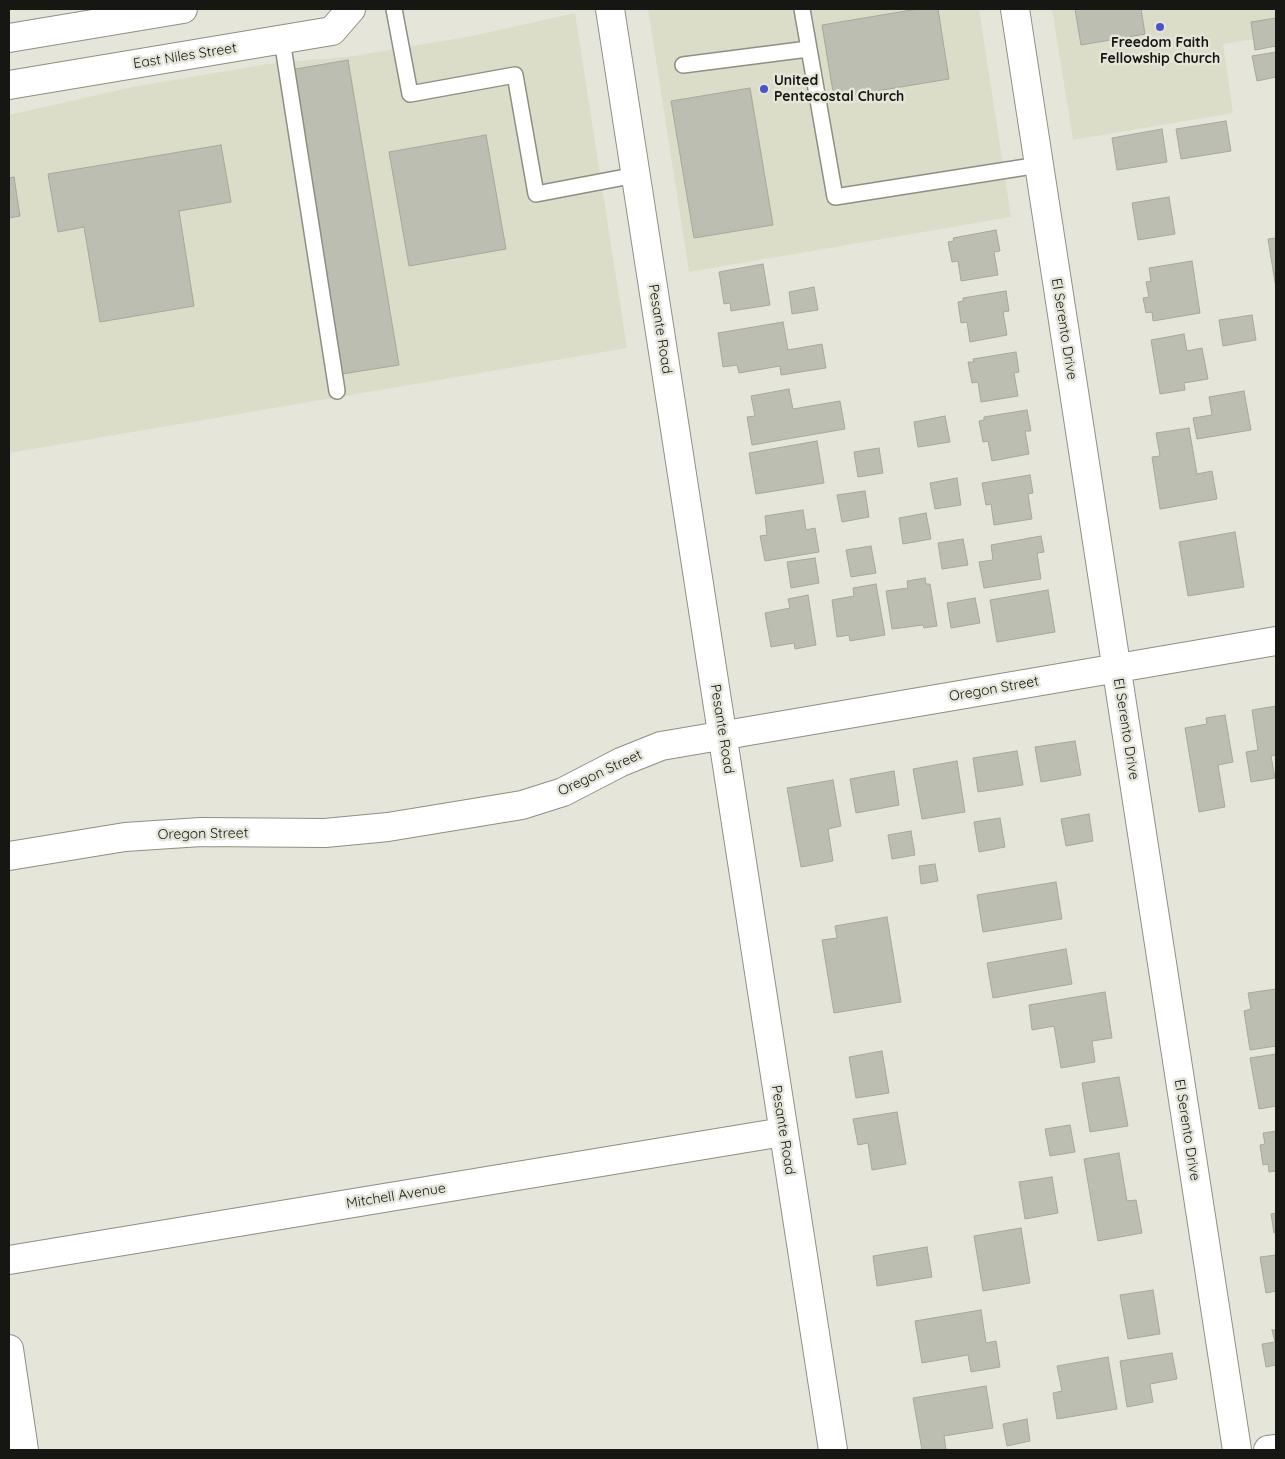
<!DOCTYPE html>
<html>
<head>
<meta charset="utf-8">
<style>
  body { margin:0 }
  #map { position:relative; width:1285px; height:1459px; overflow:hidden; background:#e5e6d9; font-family:Quicksand,sans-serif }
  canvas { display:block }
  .frame { position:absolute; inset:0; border:10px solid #161612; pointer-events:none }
</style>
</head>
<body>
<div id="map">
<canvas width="1285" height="1459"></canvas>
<div class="frame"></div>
</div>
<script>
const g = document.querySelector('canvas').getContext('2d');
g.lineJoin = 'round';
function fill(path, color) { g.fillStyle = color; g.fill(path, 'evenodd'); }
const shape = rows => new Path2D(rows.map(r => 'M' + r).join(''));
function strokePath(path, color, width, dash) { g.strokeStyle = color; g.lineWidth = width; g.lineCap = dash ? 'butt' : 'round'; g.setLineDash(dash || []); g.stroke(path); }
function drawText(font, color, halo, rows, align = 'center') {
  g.font = font + ' Quicksand,sans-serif'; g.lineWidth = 5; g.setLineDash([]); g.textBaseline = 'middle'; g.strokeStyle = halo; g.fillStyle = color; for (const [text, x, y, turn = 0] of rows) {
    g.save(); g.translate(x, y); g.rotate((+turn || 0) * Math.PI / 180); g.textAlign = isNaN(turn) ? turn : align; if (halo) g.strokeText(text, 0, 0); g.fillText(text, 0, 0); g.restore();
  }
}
fill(shape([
  [648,9,979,9,1011,217,689,272],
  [1052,9,1276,9,1276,36,1223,44,1233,113,1073,140],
  [575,13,627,348,9,453,9,115,132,87,268,64,354,56,472,36]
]), '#dbddc8');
const building = shape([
  [918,9,938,9,949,79,834,98,822,25,918,9],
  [1075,9,1141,9,1145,34,1081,45,1075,9],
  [1276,18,1276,46,1255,50,1251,22,1276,18],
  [1276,52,1276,77,1257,81,1252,56,1276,52],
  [348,60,399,365,342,374,290,70,348,60],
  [750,88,773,225,694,238,671,101,750,88],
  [1226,121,1231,151,1181,159,1176,129,1226,121],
  [1162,129,1167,162,1117,170,1112,138,1162,129],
  [486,135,506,249,409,266,389,152,486,135],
  [221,145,231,202,179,211,194,306,100,322,84,227,58,232,48,174,221,145],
  [14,177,20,216,9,218,9,178,14,177],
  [1169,197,1175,234,1138,240,1132,203,1169,197],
  [996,230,1000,251,994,252,998,275,961,281,958,261,952,262,948,242,954,241,953,238,996,230],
  [1276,238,1276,288,1268,239,1276,238],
  [1192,261,1200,313,1153,321,1152,312,1146,313,1143,298,1149,297,1146,282,1151,281,1149,268,1192,261],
  [763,264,770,305,731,311,730,303,724,304,719,272,763,264],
  [814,287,818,310,792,314,789,292,814,287],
  [1006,291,1009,311,1003,312,1007,335,970,342,967,322,961,323,958,302,963,301,963,298,1006,291],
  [1252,315,1256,340,1223,346,1219,320,1252,315],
  [783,322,788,350,822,344,826,368,781,375,780,366,739,373,737,365,723,367,718,333,783,322],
  [1184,334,1187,351,1202,348,1208,379,1184,383,1185,390,1160,394,1151,340,1184,334],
  [1016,352,1019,372,1014,373,1018,396,981,402,978,382,972,383,968,362,974,362,973,359,1016,352],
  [789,389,793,409,840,401,845,429,752,445,747,417,755,416,751,396,789,389],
  [1244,391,1251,430,1197,439,1193,418,1212,415,1209,397,1244,391],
  [1027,410,1031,431,1025,431,1029,454,992,461,988,441,983,442,979,421,984,420,984,417,1027,410],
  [945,416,950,442,918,447,914,422,945,416],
  [1189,428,1197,474,1212,471,1217,499,1160,509,1152,457,1160,456,1156,433,1189,428],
  [817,441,824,483,756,494,749,453,817,441],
  [879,448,883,473,858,477,854,452,879,448],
  [1030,475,1033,493,1028,494,1032,519,994,525,991,504,986,505,982,483,1030,475],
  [957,478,961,505,935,509,930,483,957,478],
  [865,491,869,517,842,522,837,495,865,491],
  [803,510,806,530,815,528,819,552,765,561,760,536,767,535,765,516,803,510],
  [926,513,931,539,903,544,899,518,926,513],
  [1235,532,1244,587,1188,596,1179,542,1235,532],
  [1041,536,1044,552,1037,553,1041,579,984,588,979,562,993,560,991,545,1041,536],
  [963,539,968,565,942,569,938,543,963,539],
  [871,546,876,573,851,577,846,550,871,546],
  [815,558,819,583,791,588,787,562,815,558],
  [925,578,926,584,930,584,937,626,924,628,923,625,892,629,886,591,908,588,907,581,925,578],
  [876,584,885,635,850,641,849,635,837,637,832,600,854,596,853,588,876,584],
  [1048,590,1055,632,997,642,990,600,1048,590],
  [808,595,816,645,795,649,794,643,771,647,765,613,790,608,788,599,808,595],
  [975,598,980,623,951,628,947,603,975,598],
  [1276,706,1276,755,1271,756,1275,778,1251,782,1246,752,1258,750,1252,710,1276,706],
  [1225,715,1233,762,1218,765,1225,807,1199,812,1185,728,1207,724,1206,718,1225,715],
  [1075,741,1081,775,1041,782,1035,747,1075,741],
  [1017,751,1023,785,978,792,973,758,1017,751],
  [957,761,965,812,922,819,913,769,957,761],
  [894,771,899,805,856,813,850,779,894,771],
  [833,780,841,826,828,829,833,861,801,867,787,788,833,780],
  [1089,814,1093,841,1066,846,1061,819,1089,814],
  [1000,818,1005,847,979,852,974,822,1000,818],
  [911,831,915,855,892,859,888,835,911,831],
  [935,864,938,881,921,884,919,866,935,864],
  [1056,882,1062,919,983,932,977,895,1056,882],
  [887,917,901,1002,834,1013,822,940,837,938,835,926,887,917],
  [1066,949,1072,984,993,998,987,963,1066,949],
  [1276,989,1276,1046,1250,1050,1244,1011,1251,1009,1248,993,1276,989],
  [1105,992,1112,1038,1092,1041,1095,1062,1061,1068,1054,1026,1032,1030,1029,1005,1105,992],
  [882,1051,889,1093,856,1098,849,1057,882,1051],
  [1276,1054,1276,1106,1259,1109,1250,1058,1276,1054],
  [1119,1077,1128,1126,1090,1132,1082,1083,1119,1077],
  [897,1112,906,1164,872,1170,868,1143,858,1145,853,1119,897,1112],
  [1070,1125,1075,1152,1050,1156,1045,1129,1070,1125],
  [1276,1131,1276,1171,1269,1172,1268,1164,1263,1165,1260,1145,1265,1144,1263,1133,1276,1131],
  [1119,1153,1127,1201,1136,1200,1142,1233,1098,1241,1084,1159,1119,1153],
  [1052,1177,1058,1213,1025,1219,1019,1182,1052,1177],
  [1276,1213,1276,1232,1274,1233,1271,1214,1276,1213],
  [1021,1228,1030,1283,983,1291,974,1236,1021,1228],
  [927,1247,932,1277,877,1286,873,1256,927,1247],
  [1276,1255,1276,1291,1266,1293,1260,1257,1276,1255],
  [1153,1290,1160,1334,1128,1339,1120,1295,1153,1290],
  [981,1310,986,1343,996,1341,1000,1367,971,1372,968,1355,922,1363,915,1321,981,1310],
  [1272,1330,1276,1330,1276,1365,1266,1367,1262,1344,1275,1342,1272,1330],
  [1172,1353,1177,1379,1150,1384,1153,1402,1127,1407,1120,1361,1172,1353],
  [1108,1357,1117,1409,1057,1419,1053,1393,1062,1391,1057,1366,1108,1357],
  [986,1386,993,1428,944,1436,946,1450,922,1450,913,1398,986,1386],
  [1027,1419,1030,1441,1007,1446,1003,1424,1027,1419]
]);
fill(building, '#bcbeb1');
strokePath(building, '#a6a89b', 1);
const lane = shape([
  [394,9,410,94,515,75,536,194,636,175],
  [802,9,835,197,1039,165],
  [282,40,337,391],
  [683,65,808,49]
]);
const street = shape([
  [610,9,833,1450],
  [1015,9,1237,1450],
  [9,856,125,837,201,832,325,833,388,827,522,805,563,792,621,762,661,746,1276,641],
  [9,1260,783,1132],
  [1268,1450,1276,1449]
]);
const secondary = shape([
  [9,38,183,9],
  [9,85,332,31,351,9],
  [9,1349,24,1450]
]);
strokePath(lane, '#8d8f83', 18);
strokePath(street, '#8d8f83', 30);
strokePath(secondary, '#8d8f83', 30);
strokePath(lane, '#fff', 15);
strokePath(street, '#fff', 28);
strokePath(secondary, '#fff', 28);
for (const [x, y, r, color] of [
  [1160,27,5,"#4a53c8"],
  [764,89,5,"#4a53c8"]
]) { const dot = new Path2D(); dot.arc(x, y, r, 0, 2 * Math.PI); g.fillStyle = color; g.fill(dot); strokePath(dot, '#e5e6d9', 2); }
drawText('bold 14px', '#161612', '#e5e6d9', [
  ["Freedom Faith",1160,43],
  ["Fellowship Church",1160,59],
  ["United",774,81,"left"],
  ["Pentecostal Church",774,97,"left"]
]);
drawText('14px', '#161612', '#e5e6d9', [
  ["East Niles Street",185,56,-9],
  ["Pesante Road",660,329,81],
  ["El Serento Drive",1064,329,81],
  ["Oregon Street",994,689,-10],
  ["Pesante Road",722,729,81],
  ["El Serento Drive",1126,729,81],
  ["Oregon Street",600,773,-25],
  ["Oregon Street",203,834,-1],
  ["Pesante Road",783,1130,81],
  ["El Serento Drive",1187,1130,81],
  ["Mitchell Avenue",396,1196,-9]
]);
</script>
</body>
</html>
